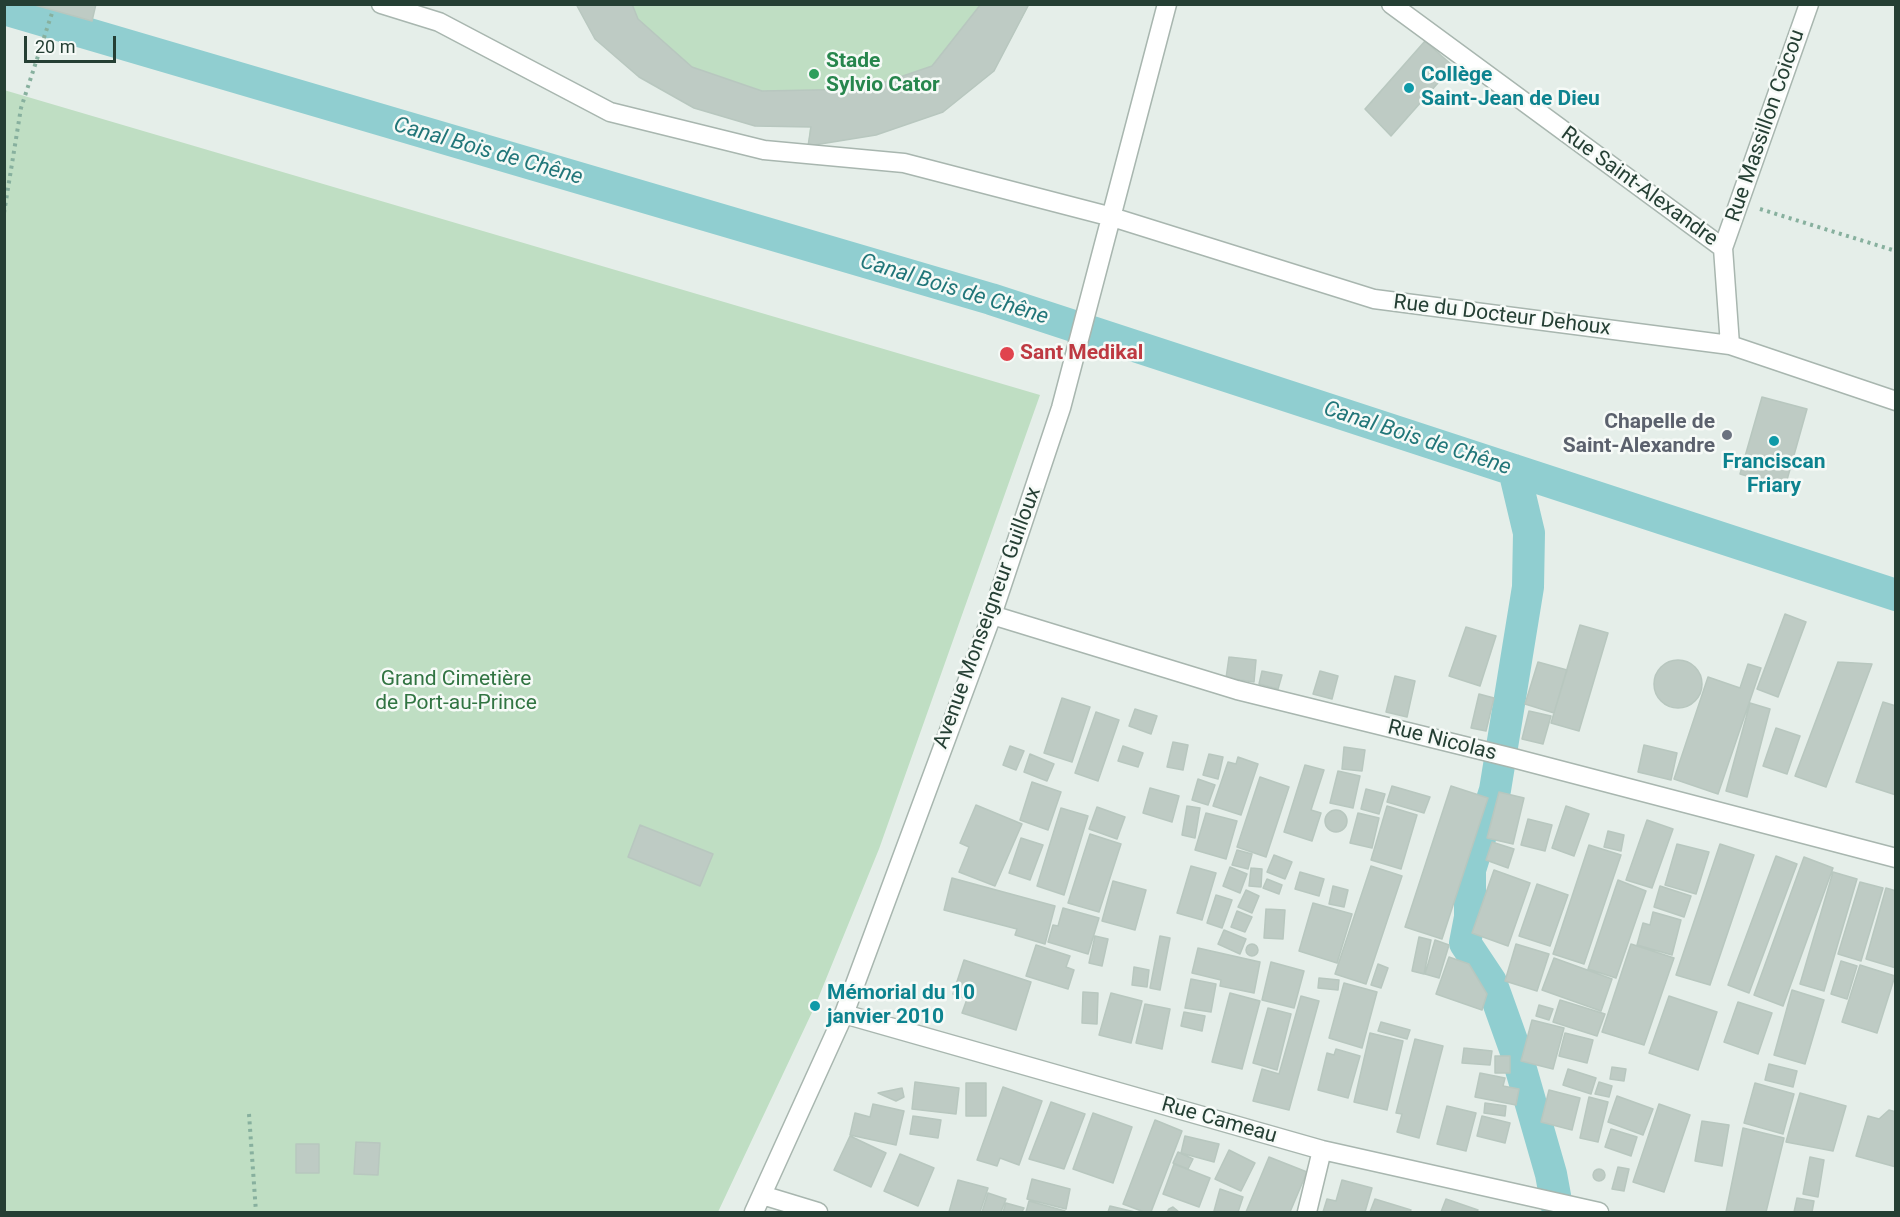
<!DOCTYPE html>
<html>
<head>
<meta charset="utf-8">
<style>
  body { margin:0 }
  #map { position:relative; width:1900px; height:1217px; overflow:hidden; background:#e5eee9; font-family:Roboto,sans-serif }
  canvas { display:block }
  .frame { position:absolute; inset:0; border:6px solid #253f34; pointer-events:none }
  .scale { position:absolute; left:24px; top:36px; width:92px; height:27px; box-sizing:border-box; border:3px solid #253f34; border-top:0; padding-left:8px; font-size:18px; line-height:21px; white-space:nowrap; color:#253f34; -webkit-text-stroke:4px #f6faf7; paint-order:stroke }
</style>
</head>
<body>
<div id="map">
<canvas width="1900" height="1217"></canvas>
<div class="frame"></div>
<div class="scale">20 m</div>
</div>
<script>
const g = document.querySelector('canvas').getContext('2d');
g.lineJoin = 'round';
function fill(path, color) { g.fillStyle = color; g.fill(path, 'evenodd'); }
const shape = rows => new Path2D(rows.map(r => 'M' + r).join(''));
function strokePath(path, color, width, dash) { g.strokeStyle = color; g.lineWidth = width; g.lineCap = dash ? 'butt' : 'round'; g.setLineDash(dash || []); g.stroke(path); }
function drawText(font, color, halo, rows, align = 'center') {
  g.font = font + ' Roboto,sans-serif'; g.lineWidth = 5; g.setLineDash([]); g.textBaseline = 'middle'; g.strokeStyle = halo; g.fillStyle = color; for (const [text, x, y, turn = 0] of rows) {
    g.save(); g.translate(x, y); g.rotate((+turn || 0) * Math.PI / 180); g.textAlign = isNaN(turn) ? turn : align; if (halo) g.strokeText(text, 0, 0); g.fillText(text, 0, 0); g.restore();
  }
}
fill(shape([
  [576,5,1029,5,994,71,943,112,876,135,808,146,810,127,755,126,694,108],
  [4,90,1040,395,879,849,815,1006,718,1212,5,1212]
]), '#bfdec3');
strokePath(shape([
  [4,9,991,299,1896,595],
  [1514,470,1529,533,1528,587,1495,790,1470,870,1470,917,1465,943,1491,982,1516,1052,1551,1174,1558,1212]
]), '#90ced0', 32);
const building = shape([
  [31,4,96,4,92,21,31,4],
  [576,4,632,4,638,19,692,67,762,91,865,89,932,66,981,4,1029,4,994,71,943,112,876,135,808,146,811,127,755,126,694,108,639,77,595,39,576,4],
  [1425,41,1453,66,1391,136,1365,109,1425,41],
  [1762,397,1807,409,1785,487,1740,474,1762,397],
  [1785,614,1806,622,1778,697,1757,689,1785,614],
  [1580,625,1608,633,1579,731,1551,723,1580,625],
  [1466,627,1496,636,1480,686,1449,676,1466,627],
  [1229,657,1256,660,1254,682,1226,678,1229,657],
  '1654 684a24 24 0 1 1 48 0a24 24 0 1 1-48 0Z',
  [1538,662,1567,670,1554,713,1525,704,1538,662],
  [1838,662,1872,664,1826,787,1795,776,1838,662],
  [1748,664,1761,668,1718,794,1674,779,1708,677,1740,688,1748,664],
  [1262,671,1282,675,1278,689,1259,684,1262,671],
  [1320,671,1338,676,1332,699,1313,694,1320,671],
  [1395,676,1415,681,1407,717,1386,712,1395,676],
  [1479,694,1494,698,1486,731,1471,728,1479,694],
  [1062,698,1090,707,1072,762,1044,753,1062,698],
  [1883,702,1896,706,1896,795,1856,782,1883,702],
  [1750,703,1770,709,1747,797,1726,791,1750,703],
  [1135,709,1157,716,1151,734,1129,726,1135,709],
  [1529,711,1551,716,1543,744,1522,739,1529,711],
  [1096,712,1119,720,1098,781,1075,773,1096,712],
  [1776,728,1800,736,1787,774,1763,766,1776,728],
  [1173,742,1188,745,1183,770,1167,767,1173,742],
  [1644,745,1677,753,1671,780,1638,772,1644,745],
  [1010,746,1024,751,1016,770,1003,765,1010,746],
  [1123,746,1143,753,1138,767,1118,761,1123,746],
  [1344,747,1365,750,1362,771,1342,769,1344,747],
  [1030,754,1054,764,1047,781,1024,772,1030,754],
  [1209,754,1223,757,1218,779,1203,775,1209,754],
  [1238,757,1258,764,1241,815,1213,806,1228,762,1236,764,1238,757],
  [1305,765,1324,770,1311,810,1321,813,1312,841,1284,832,1305,765],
  [1338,771,1360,776,1353,808,1330,803,1338,771],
  [1260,777,1289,787,1266,857,1237,847,1260,777],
  [1198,779,1215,785,1208,805,1192,800,1198,779],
  [1032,782,1061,792,1048,830,1020,820,1032,782],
  [1392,786,1430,797,1424,813,1387,802,1392,786],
  [1451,786,1488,798,1442,939,1405,927,1451,786],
  [1150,788,1179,796,1172,822,1143,813,1150,788],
  [1366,789,1385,794,1379,814,1361,809,1366,789],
  [1499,792,1524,798,1513,844,1487,838,1499,792],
  [976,805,1022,824,995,886,959,872,969,847,960,843,976,805],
  [1187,806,1200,808,1195,838,1182,835,1187,806],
  [1387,806,1417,815,1401,869,1371,860,1387,806],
  [1566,806,1589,814,1574,856,1552,848,1566,806],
  [1097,807,1125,817,1117,839,1089,829,1097,807],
  [1061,808,1088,816,1064,895,1037,886,1061,808],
  '1325 821a11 11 0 1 1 22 0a11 11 0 1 1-22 0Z',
  [1206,813,1237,821,1226,859,1195,850,1206,813],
  [1358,813,1379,818,1372,848,1350,843,1358,813],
  [1528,819,1552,825,1545,851,1521,845,1528,819],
  [1647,820,1673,829,1652,888,1626,880,1647,820],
  [640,825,713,854,700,886,628,857,640,825],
  [1608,831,1624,835,1621,851,1604,847,1608,831],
  [1090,834,1121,844,1099,912,1068,903,1090,834],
  [1021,838,1043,845,1030,880,1009,873,1021,838],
  [1492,842,1514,849,1508,868,1486,860,1492,842],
  [1677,844,1709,852,1696,894,1665,885,1677,844],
  [1720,844,1754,855,1710,985,1676,975,1720,844],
  [1589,845,1621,855,1584,964,1553,954,1589,845],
  [1237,850,1252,854,1248,869,1232,865,1237,850],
  [1274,855,1292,862,1285,879,1267,872,1274,855],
  [1776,856,1797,864,1749,993,1728,985,1776,856],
  [1804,857,1833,868,1783,1006,1754,995,1804,857],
  [1191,866,1216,873,1202,920,1177,913,1191,866],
  [1371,866,1402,876,1366,984,1335,974,1371,866],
  [1230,867,1247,874,1240,893,1223,886,1230,867],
  [1251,868,1262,869,1261,887,1249,886,1251,868],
  [1494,870,1530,883,1508,946,1472,933,1494,870],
  [1300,872,1324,879,1319,896,1295,889,1300,872],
  [1833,872,1857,879,1824,991,1800,984,1833,872],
  [952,878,1055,906,1045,944,1015,935,1017,929,944,910,952,878],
  [1267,879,1282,885,1279,894,1263,888,1267,879],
  [1618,880,1646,891,1616,978,1588,969,1618,880],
  [1113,881,1146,890,1135,930,1102,921,1113,881],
  [1860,882,1883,888,1861,961,1838,954,1860,882],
  [1537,884,1568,895,1550,946,1519,936,1537,884],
  [1333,886,1348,890,1344,907,1329,904,1333,886],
  [1660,886,1691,896,1684,917,1654,907,1660,886],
  [1886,888,1896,891,1896,968,1866,959,1886,888],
  [1246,890,1259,896,1252,913,1238,907,1246,890],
  [1216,895,1232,900,1222,928,1207,923,1216,895],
  [1313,903,1352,914,1337,963,1299,951,1313,903],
  [1063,908,1099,918,1088,954,1048,942,1053,925,1058,926,1063,908],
  [1266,909,1285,910,1283,939,1264,938,1266,909],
  [1237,911,1252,917,1245,932,1231,927,1237,911],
  [1653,912,1681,920,1672,955,1637,945,1643,923,1650,925,1653,912],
  [1224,930,1246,939,1240,954,1218,944,1224,930],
  [1095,936,1108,939,1102,966,1089,963,1095,936],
  [1160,936,1170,938,1160,990,1150,988,1160,936],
  [1419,937,1431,940,1424,974,1412,971,1419,937],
  [1435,940,1449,945,1439,978,1425,974,1435,940],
  [1516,944,1549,954,1537,991,1505,981,1516,944],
  [1631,944,1674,958,1644,1045,1602,1032,1631,944],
  '1246 950a6 6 0 1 1 12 0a6 6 0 1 1-12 0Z',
  [1036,945,1070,956,1066,967,1074,970,1068,989,1026,976,1036,945],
  [1198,948,1260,962,1254,993,1220,986,1221,980,1192,973,1198,948],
  [1449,957,1469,964,1487,994,1482,1010,1436,994,1449,957],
  [1554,958,1612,979,1601,1011,1542,990,1554,958],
  [964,960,1031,982,1016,1030,962,1013,967,999,953,994,964,960],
  [1841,961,1857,966,1847,999,1831,994,1841,961],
  [1271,962,1304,971,1294,1008,1262,1000,1271,962],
  [1378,964,1388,968,1381,988,1371,985,1378,964],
  [1860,965,1895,976,1877,1033,1842,1022,1860,965],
  [1134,967,1149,970,1147,987,1132,985,1134,967],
  [1319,978,1339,980,1338,990,1318,988,1319,978],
  [1191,979,1216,984,1211,1012,1185,1008,1191,979],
  [1344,983,1377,992,1362,1048,1329,1038,1344,983],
  [1792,990,1824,1000,1805,1064,1774,1055,1792,990],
  [1083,992,1098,993,1097,1024,1082,1023,1083,992],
  [1111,993,1142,1001,1131,1043,1099,1035,1111,993],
  [1230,993,1260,1001,1242,1069,1212,1062,1230,993],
  [1301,996,1319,1001,1289,1110,1253,1101,1262,1069,1279,1074,1301,996],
  [1669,996,1717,1012,1698,1070,1649,1053,1669,996],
  [1560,1000,1605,1014,1597,1036,1553,1022,1560,1000],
  [1738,1002,1772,1013,1758,1054,1724,1042,1738,1002],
  [1145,1004,1170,1009,1162,1049,1136,1043,1145,1004],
  [1539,1005,1553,1009,1549,1020,1536,1016,1539,1005],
  [1268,1008,1291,1014,1277,1070,1253,1063,1268,1008],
  [1184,1012,1205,1016,1202,1031,1181,1026,1184,1012],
  [1532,1020,1564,1028,1553,1069,1521,1061,1532,1020],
  [1381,1022,1410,1030,1407,1039,1378,1031,1381,1022],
  [1370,1033,1403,1041,1387,1110,1354,1102,1370,1033],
  [1565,1033,1593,1040,1587,1063,1559,1056,1565,1033],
  [1415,1039,1443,1046,1419,1138,1397,1132,1402,1114,1396,1113,1415,1039],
  [1464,1048,1492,1051,1490,1065,1462,1063,1464,1048],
  [1336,1049,1360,1056,1348,1098,1318,1090,1327,1053,1334,1055,1336,1049],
  [1495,1056,1510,1056,1510,1073,1495,1073,1495,1056],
  [1769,1064,1797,1071,1793,1087,1765,1080,1769,1064],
  [1612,1067,1626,1069,1624,1081,1610,1079,1612,1067],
  [1568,1069,1596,1078,1591,1094,1563,1085,1568,1069],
  [1480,1073,1505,1078,1503,1086,1519,1089,1516,1105,1475,1097,1480,1073],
  [915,1082,959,1088,956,1114,912,1109,915,1082],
  [1599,1082,1612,1086,1609,1097,1595,1094,1599,1082],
  [966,1083,986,1083,986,1116,966,1116,966,1083],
  [1755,1083,1794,1094,1783,1134,1744,1123,1755,1083],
  [1003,1087,1042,1101,1019,1165,1000,1158,997,1166,977,1160,1003,1087],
  [902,1088,904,1097,896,1101,878,1093,902,1088],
  [1549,1090,1580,1098,1572,1130,1541,1122,1549,1090],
  [1800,1093,1846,1106,1833,1151,1786,1142,1800,1093],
  [1617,1096,1653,1109,1643,1135,1608,1122,1617,1096],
  [1589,1097,1608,1102,1598,1142,1580,1138,1589,1097],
  [1051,1102,1085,1114,1064,1169,1029,1159,1051,1102],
  [1485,1103,1506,1106,1505,1116,1484,1113,1485,1103],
  [873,1104,904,1111,896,1145,850,1135,855,1113,870,1117,873,1104],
  [1659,1104,1690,1115,1664,1192,1633,1182,1659,1104],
  [1447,1106,1476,1113,1466,1151,1437,1144,1447,1106],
  [1889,1110,1896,1112,1896,1167,1856,1156,1868,1116,1879,1119,1889,1110],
  [1093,1113,1132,1127,1113,1183,1073,1169,1093,1113],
  [913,1116,941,1120,938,1138,910,1134,913,1116],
  [1482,1116,1510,1123,1505,1143,1477,1136,1482,1116],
  [1155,1120,1182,1131,1151,1212,1144,1212,1123,1204,1155,1120],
  [1702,1121,1729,1125,1722,1166,1695,1161,1702,1121],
  [1743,1128,1784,1138,1766,1212,1726,1212,1743,1128],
  [1611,1129,1637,1137,1631,1156,1605,1147,1611,1129],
  [850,1136,886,1153,871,1187,834,1170,850,1136],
  [1185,1136,1219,1144,1214,1162,1181,1153,1185,1136],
  [356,1142,380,1143,378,1175,354,1174,356,1142],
  [296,1144,319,1144,319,1173,296,1173,296,1144],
  [1229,1150,1255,1163,1241,1191,1215,1179,1229,1150],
  [1178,1152,1193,1159,1188,1169,1173,1163,1178,1152],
  [900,1154,934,1168,918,1206,884,1191,900,1154],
  [1269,1157,1307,1172,1290,1212,1246,1212,1269,1157],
  [1810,1157,1824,1160,1818,1197,1803,1194,1810,1157],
  [1174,1164,1210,1178,1199,1207,1163,1194,1174,1164],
  [1618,1167,1629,1169,1624,1191,1612,1189,1618,1167],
  '1593 1175a6 6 0 1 1 12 0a6 6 0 1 1-12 0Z',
  [1032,1179,1070,1189,1066,1209,1027,1199,1032,1179],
  [958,1180,988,1188,980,1212,949,1212,958,1180],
  [1342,1180,1372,1188,1365,1212,1323,1212,1327,1199,1336,1201,1342,1180],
  [1220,1189,1243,1197,1238,1212,1214,1211,1220,1189],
  [988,1193,1006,1199,1001,1212,982,1212,988,1193],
  [1797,1198,1814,1201,1812,1212,1794,1212,1797,1198],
  [1375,1199,1411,1210,1410,1212,1370,1212,1375,1199],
  [1446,1199,1478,1210,1477,1212,1441,1212,1446,1199],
  [1029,1201,1065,1211,1065,1212,1026,1212,1029,1201],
  [1006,1203,1024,1208,1022,1212,1003,1212,1006,1203],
  [1110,1206,1135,1212,1108,1212,1110,1206],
  [1173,1207,1179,1212,1167,1212,1169,1209,1173,1207]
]);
fill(building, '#becbc4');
strokePath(building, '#b8c7bf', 1.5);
const minor = shape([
  [381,4,439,22,610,112,764,150,904,163,1112,217,1374,299,1730,345,1896,401],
  [1391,4,1723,248,1730,345],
  [1723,248,1809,4],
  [992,615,1237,690,1513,758,1896,858],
  [844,1014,1322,1150,1599,1212],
  [762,1195,818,1212],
  [754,1212,844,1014,992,615,1061,408,1167,4],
  [1307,1212,1322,1150]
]);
strokePath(minor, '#a8b6af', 21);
strokePath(shape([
  [1760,209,1896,251],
  [4,213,21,108,53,10],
  [249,1114,256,1212]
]), '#87b09e', 4, [3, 4.5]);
strokePath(minor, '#fff', 18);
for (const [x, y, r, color] of [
  [814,74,6,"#2e9e5b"],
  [1409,88,6,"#0f9aa8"],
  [1007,354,8,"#e0444e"],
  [1727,435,6,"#6b7280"],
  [1774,441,6,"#0f9aa8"],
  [815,1006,6,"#0f9aa8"]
]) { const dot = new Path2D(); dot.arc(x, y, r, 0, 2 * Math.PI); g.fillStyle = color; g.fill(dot); strokePath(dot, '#f6faf7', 2); }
drawText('bold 21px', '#27864d', '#f6faf7', [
  ["Stade",826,62],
  ["Sylvio Cator",826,86]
], 'left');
drawText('bold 21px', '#0d838f', '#f6faf7', [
  ["Collège",1421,76],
  ["Saint-Jean de Dieu",1421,100],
  ["Franciscan",1774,463,"center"],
  ["Friary",1774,487,"center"],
  ["Mémorial du 10",827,994],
  ["janvier 2010",827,1018]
], 'left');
drawText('21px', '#253f34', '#f6faf7', [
  ["Rue Massillon Coicou",1766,126,-71],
  ["Rue Saint-Alexandre",1639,187,36],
  ["Rue du Docteur Dehoux",1502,316,7],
  ["Avenue Monseigneur Guilloux",988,618,-70],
  ["Rue Nicolas",1442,741,14],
  ["Rue Cameau",1219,1121,16]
]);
drawText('bold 21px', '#be3a42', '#f6faf7', [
  ["Sant Medikal",1020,354]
], 'left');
drawText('bold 21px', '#5b616d', '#f6faf7', [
  ["Chapelle de",1715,423],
  ["Saint-Alexandre",1715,447]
], 'right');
drawText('21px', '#317442', '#f6faf7', [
  ["Grand Cimetière",456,680],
  ["de Port-au-Prince",456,704]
]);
drawText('italic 22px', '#217679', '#f6faf7', [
  ["Canal Bois de Chêne",488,152,16],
  ["Canal Bois de Chêne",954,290,17],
  ["Canal Bois de Chêne",1417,439,18]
]);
</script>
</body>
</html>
